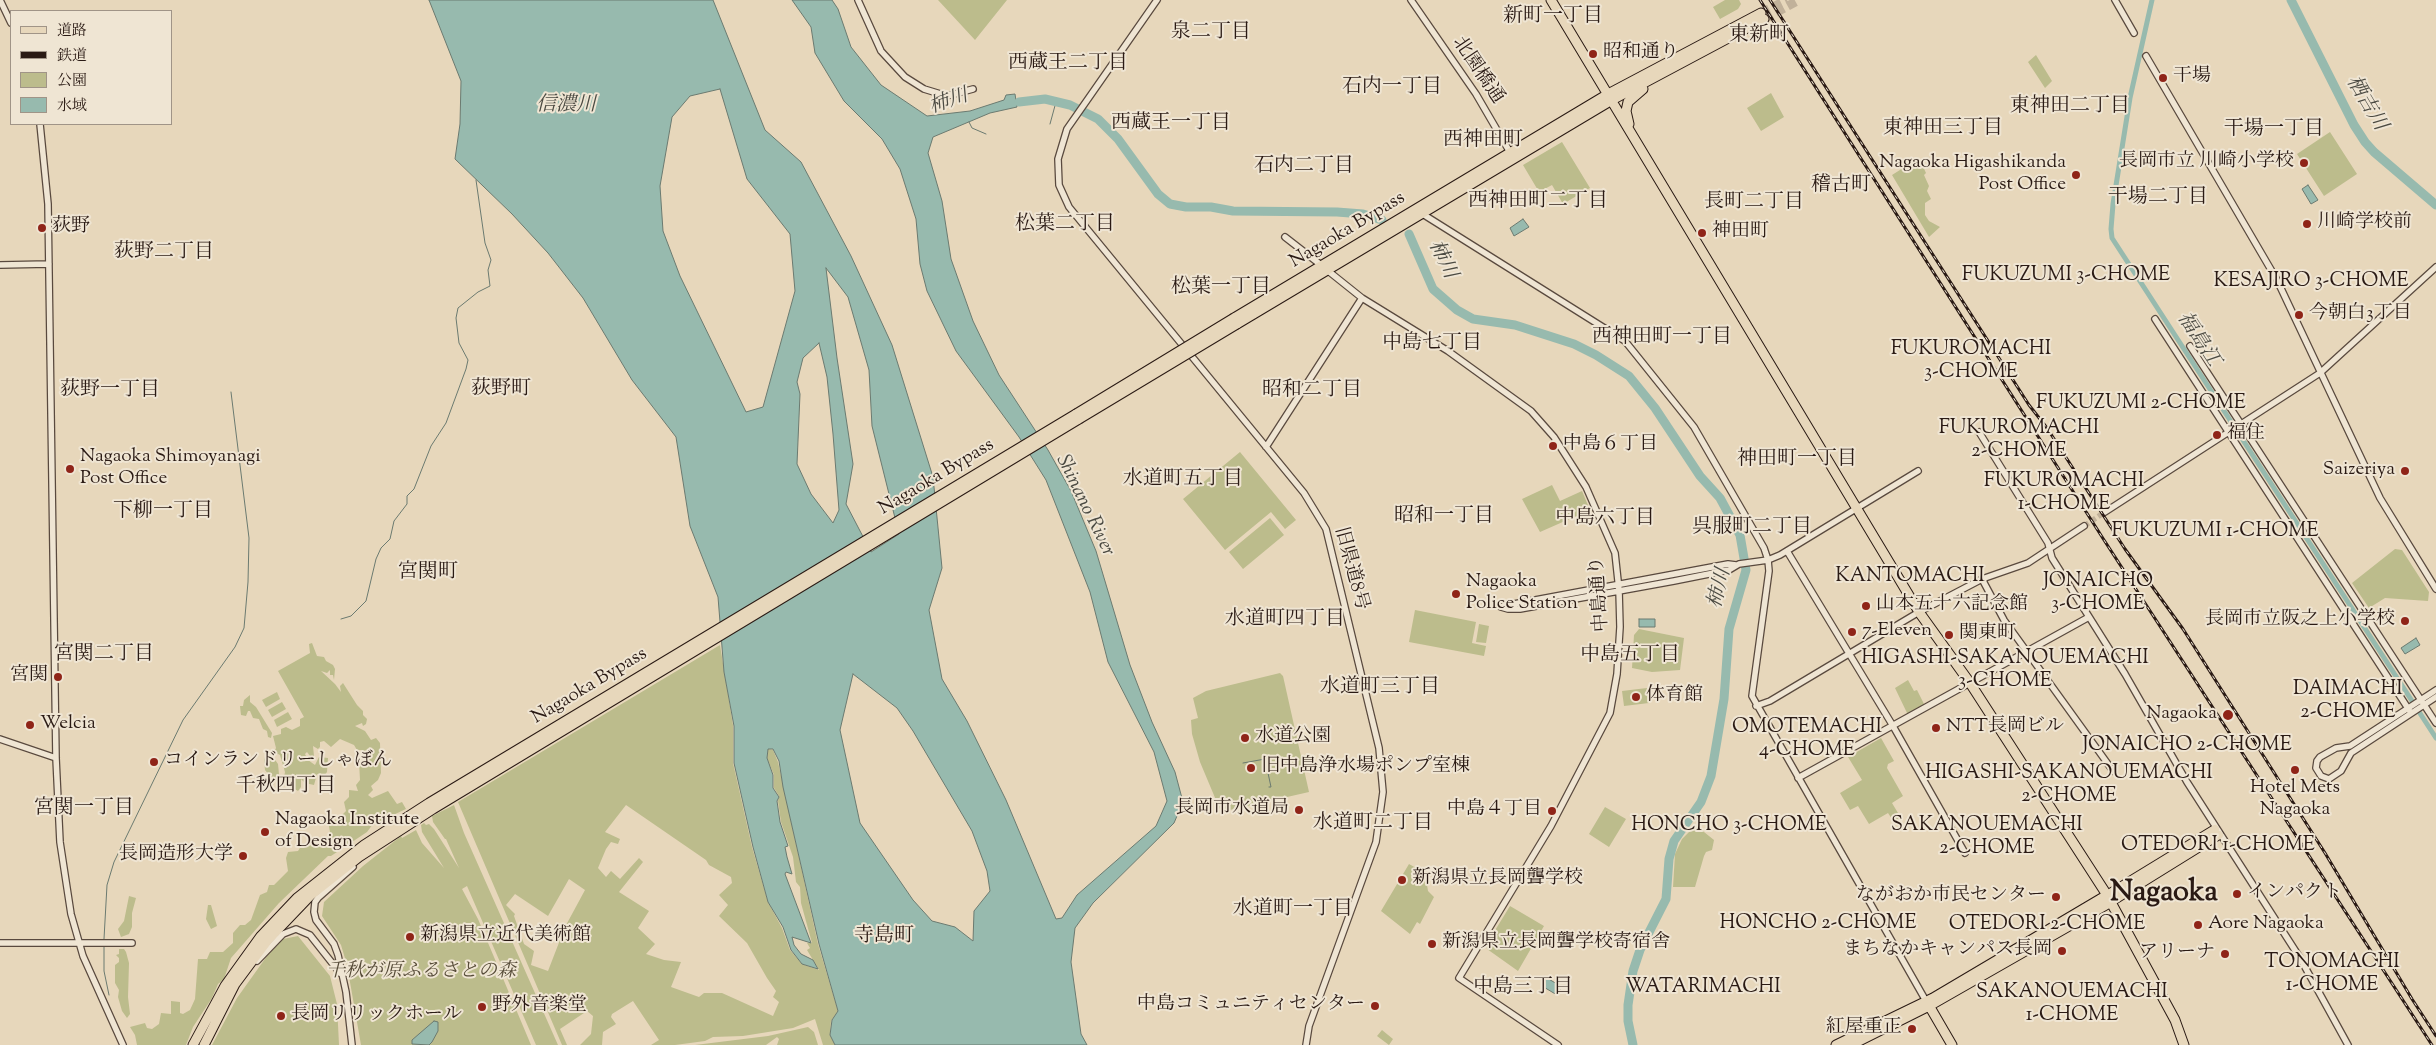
<!DOCTYPE html>
<html>
<head>
<meta charset="utf-8">
<style>
  body { margin:0 }
  #map { position:relative; width:2436px; height:1045px; overflow:hidden; background:#e7d7bb; font-family:"Sorts Mill Goudy","Noto Serif JP",serif }
  canvas { display:block }
  .legend { position:absolute; left:10px; top:10px; width:162px; height:115px; box-sizing:border-box; background:#efe5d3; border:1px solid #a09487; margin:0; padding:6px 9px; list-style:none; font-size:15px; color:#2a1a14 }
  .legend li { display:flex; align-items:center; gap:10px; height:25px }
  .legend b { width:25px; border:1px solid #a09487 }
</style>
</head>
<body>
<div id="map">
<canvas width="2436" height="1045"></canvas>
<ul class="legend">
<li><b style="height:6px;background:#e7d7bb"></b>道路</li>
<li><b style="height:6px;background:#2a1a14"></b>鉄道</li>
<li><b style="height:14px;background:#bcbc8c"></b>公園</li>
<li><b style="height:14px;background:#97baae"></b>水域</li>
</ul>
</div>
<script>
const g = document.querySelector('canvas').getContext('2d');
g.lineJoin = 'round';
function fill(path, color) { g.fillStyle = color; g.fill(path, 'evenodd'); }
const shape = rows => new Path2D(rows.map(r => 'M' + r).join(''));
function strokePath(path, color, width, dash) { g.strokeStyle = color; g.lineWidth = width; g.lineCap = dash ? 'butt' : 'round'; g.setLineDash(dash || []); g.stroke(path); }
function drawText(font, color, halo, rows, align = 'center') {
  g.font = font + ' "Sorts Mill Goudy","Noto Serif JP",serif'; g.lineWidth = 4; g.setLineDash([]); g.textBaseline = 'middle'; g.strokeStyle = halo; g.fillStyle = color; for (const [text, x, y, turn = 0] of rows) {
    g.save(); g.translate(x, y); g.rotate((+turn || 0) * Math.PI / 180); g.textAlign = isNaN(turn) ? turn : align; if (halo) g.strokeText(text, 0, 0); g.fillText(text, 0, 0); g.restore();
  }
}
fill(shape([
  [938,0,1007,0,975,40],
  [1725,0,1739,0,1741,4,1738,9,1720,19,1713,7],
  [2036,55,2052,81,2045,88,2028,62],
  [1771,93,1784,117,1761,131,1747,108],
  [2330,132,2357,174,2324,196,2297,154],
  [1562,142,1590,188,1563,204,1552,185,1539,192,1523,165],
  [1919,158,1926,173,1924,175,1929,186,1927,191,1931,199,1925,203,1925,215,1929,221,1940,227,1929,237,1892,175],
  [1240,452,1296,520,1285,529,1271,512,1225,550,1183,499],
  [1552,485,1560,501,1582,491,1590,510,1540,532,1522,499],
  [1270,518,1284,535,1243,569,1229,552],
  [2395,549,2402,550,2429,592,2428,601,2385,598,2369,608,2352,583],
  [1415,610,1476,622,1472,643,1486,646,1484,656,1409,642],
  [1479,624,1489,626,1486,643,1476,642],
  [1639,629,1684,638,1680,670,1652,672,1632,668,1634,635],
  [312,643,317,656,324,657,326,661,333,665,335,669,334,680,333,675,330,675,330,670,327,673,321,671,335,684,341,692,340,686,343,683,357,705,363,711,363,715,367,719,366,724,363,726,362,723,355,726,365,731,371,740,376,738,380,743,381,773,378,780,371,786,373,790,368,795,372,798,388,791,397,804,402,802,406,809,391,816,383,823,377,825,373,824,367,832,331,856,328,856,279,903,231,958,224,979,218,984,212,998,193,1027,186,1045,137,1045,135,1035,130,1027,145,1023,147,1028,152,1029,159,1024,161,1013,171,1014,171,1001,180,1002,180,1013,183,1014,190,1010,195,999,198,959,207,959,210,952,223,952,233,943,233,933,240,925,245,925,251,920,260,895,267,892,269,885,274,885,288,871,286,858,288,852,298,851,303,843,308,845,313,840,327,840,330,832,328,821,331,819,337,820,346,811,344,802,349,797,349,790,358,791,356,785,360,780,359,761,362,760,367,764,364,753,361,750,357,750,354,745,340,739,331,747,324,741,320,742,320,747,318,749,313,746,314,756,310,756,307,752,305,754,308,760,315,765,319,757,328,758,327,772,324,776,317,774,314,785,305,783,301,779,301,787,298,791,290,786,284,777,285,772,280,755,274,752,276,748,273,736,281,734,281,729,286,727,292,730,300,726,300,719,304,717,278,671,310,653,309,644],
  [720,645,733,725,733,763,752,847,768,902,782,928,790,950,802,964,819,970,807,950,810,948,807,943,812,943,801,903,800,887,796,882,793,857,781,822,778,801,779,796,774,788,774,775,767,758,768,749,773,750,778,762,818,944,838,1011,831,1021,830,1035,835,1045,823,1045,815,1019,793,1028,743,1036,713,1037,705,1041,675,1045,651,1045,659,1040,633,1001,612,1014,611,1017,616,1024,603,1032,602,1045,580,1045,591,1034,593,1016,587,1011,560,1029,567,1045,562,1045,458,802],
  [626,805,706,860,709,865,731,877,732,883,719,895,728,905,719,916,747,943,767,978,776,991,773,997,779,1002,773,1016,722,993,704,993,699,997,671,987,681,962,664,960,646,954,655,944,638,928,649,911,619,892,643,862,639,858,620,879,611,871,606,877,598,868,606,849,611,842,618,844,620,839,605,832],
  [569,879,585,890,565,927,548,971,531,965,534,951,524,944,514,916,515,914,506,905,515,894,548,916],
  [1280,673,1283,676,1309,792,1221,812,1200,762,1192,734,1191,720,1198,718,1193,698,1206,691],
  [1908,680,1914,691,1917,690,1925,706,1908,715,1895,688],
  [1647,688,1649,703,1624,706,1622,691],
  [277,692,280,699,266,707,262,700],
  [250,695,250,702,256,707,272,733,271,738,268,737,267,731,263,729,259,719,253,718,250,711,248,711,246,716,241,715,240,706,243,706,244,700],
  [282,702,286,709,272,717,268,710],
  [288,712,292,719,277,727,274,720],
  [1881,738,1894,761,1888,764,1887,768,1903,796,1892,803,1901,818,1894,822,1888,813,1869,824,1858,806,1850,810,1840,793,1862,780,1848,757],
  [266,754,271,754,278,764,280,784,278,781,274,781,265,770,264,760],
  [454,805,464,833,558,1045,536,1045,467,886,462,889,478,919,531,1045,361,1045,347,965,341,945,322,916,324,902,363,866,401,836,402,838,416,830,422,843,444,868,422,832,421,825,424,823,426,825,429,824,434,829,459,868,446,839,445,839,433,822,432,816],
  [1605,807,1626,819,1609,847,1589,834],
  [1694,827,1699,828,1714,840,1712,850,1706,852,1704,856,1695,887,1673,887,1675,854,1682,839],
  [1409,864,1425,873,1428,891,1434,897,1420,924,1417,922,1410,934,1381,911],
  [129,896,136,898,132,913,132,927,129,934,121,937,118,929,124,921],
  [208,905,211,905,217,926,211,929,206,919],
  [1510,906,1544,926,1518,971,1487,949,1486,945],
  [298,936,330,976,337,1004,339,1045,212,1045,237,998,267,956,283,939],
  [119,949,124,949,126,952,129,963,128,997,130,1014,127,1018,122,1011,118,997,119,990,115,983,115,965,119,962,119,958,116,955,119,954],
  [808,1027,814,1032,818,1045,777,1045,779,1039,777,1037,766,1045,695,1045,768,1036],
  [1382,1030,1393,1039,1389,1045,1377,1036]
]), '#bcbc8c');
const water = shape([
  [429,0,713,0,765,130,801,162,851,256,892,345,933,477,942,568,929,610,942,679,967,721,1006,800,1056,919,1062,918,1077,895,1156,826,1167,801,1154,752,1108,662,1090,592,1046,480,1019,437,956,351,927,291,920,264,916,219,900,169,882,139,844,101,815,53,811,27,792,0,832,0,838,9,851,47,881,85,927,116,970,111,1004,100,1006,95,1015,94,1017,107,990,113,933,137,928,153,942,201,951,259,973,321,999,375,1048,450,1071,491,1096,551,1130,665,1152,722,1175,772,1183,802,1174,823,1093,903,1075,928,1071,962,1081,1034,1087,1045,835,1045,830,1035,832,1020,838,1011,819,944,783,787,779,761,773,749,768,749,767,758,773,775,773,788,779,797,777,801,780,822,788,846,785,847,787,857,792,874,786,872,785,874,811,943,792,937,794,945,801,954,813,960,818,969,802,964,791,950,783,927,768,902,753,847,734,763,734,726,724,672,718,597,690,526,676,437,632,380,583,298,548,253,512,214,455,159,460,124,461,81,429,0],
  [720,89,747,179,790,234,795,291,763,407,746,412,680,276,663,231,660,186,672,117,690,96,720,89],
  [826,268,848,297,869,370,872,426,899,534,871,552,846,504,853,464,837,358,826,268],
  [819,343,827,377,833,434,839,510,833,523,811,494,797,464,800,394,797,382,803,358,819,343],
  [853,674,897,708,913,731,972,831,987,871,990,891,974,911,973,941,955,927,932,921,913,900,860,823,840,730,853,674],
  [2308,185,2318,200,2311,204,2302,189,2308,185],
  [1523,219,1529,227,1514,236,1510,228,1523,219],
  [1639,619,1655,619,1655,627,1639,627,1639,619],
  [2416,638,2420,645,2405,654,2401,648,2416,638],
  [1547,978,1562,987,1557,995,1542,986,1547,978],
  [434,1021,438,1022,438,1031,432,1042,429,1045,412,1044,412,1040,434,1021]
]);
fill(water, '#97baae');
strokePath(water, '#6b7a70', 1);
strokePath(shape([
  [969,122,972,128,986,134],
  [1050,124,1056,102],
  [341,619,351,616,366,601,376,559,381,548,390,539,394,521,407,504,407,496,414,489,431,446,446,423,466,369,468,360,459,343,456,318,458,308,478,292,490,286,488,270,491,260,485,243,476,180],
  [1243,763,1265,759,1271,787,1269,787],
  [104,939,107,885,114,862,183,720,235,647,244,628,248,582,249,538,231,392],
  [104,946,104,971,109,995]
]), '#6b7a70', 1);
strokePath(shape([
  [2152,0,2130,98,2113,204,2111,229,2112,238,2436,738]
]), '#97baae', 5);
strokePath(shape([
  [2291,0,2354,125,2365,142,2374,152,2436,205],
  [1019,102,1045,99,1070,105,1098,119,1118,139,1158,194,1170,204,1186,207,1211,207,1233,211,1337,212,1363,214,1382,220],
  [1409,234,1433,289,1457,310,1473,319,1515,325,1574,344,1596,355,1629,376,1655,408,1700,476,1720,498,1740,535,1746,570,1729,629,1724,699,1711,776,1701,802,1674,841,1669,859,1666,899,1640,950,1633,971,1628,1005,1628,1021,1633,1045]
]), '#97baae', 9);
strokePath(shape([
  [2084,526,2105,512]
]), '#c1b19a', 5.5, [5.5, 3]);
strokePath(shape([
  [1761,13,1787,0],
  [1764,19,1799,0]
]), '#c1b19a', 9, [9, 4.5]);
const minor = shape([
  [0,0,11,23],
  [858,0,881,51,905,77,924,89,947,96,973,89],
  [1157,0,1067,129,1058,159,1059,185,1069,207,1304,493,1326,529,1379,748,1383,792,1376,842,1309,1026,1306,1045],
  [1411,0,1476,94,1511,154],
  [2115,0,2134,33],
  [2146,56,2277,280,2380,498,2436,589],
  [40,124,48,204,56,758,60,842,71,914,83,956,123,1045],
  [1421,213,1625,341,1694,427,1764,548,1768,560,1769,571,1752,696,1926,1001],
  [1285,237,1321,265],
  [0,265,49,264],
  [1327,270,1362,298,1448,351,1531,411,1554,437,1586,487,1615,553,1619,590,1620,627,1617,674,1610,713,1551,826,1459,978,1558,1045],
  [2155,319,2411,713],
  [2190,346,2436,723],
  [1979,432,2048,543,2052,558,2125,674,2187,782,2300,958,2348,1045],
  [1266,447,1362,298],
  [2105,512,2320,373,2436,267],
  [1787,551,1893,726,1965,853],
  [1982,579,2004,620,2113,771],
  [1503,606,1728,564,1736,565],
  [1501,607,1508,609,1520,609,1674,581,1729,570,1739,564,1768,560,1780,555,1918,471],
  [2436,690,2350,746,2336,748,2320,757,2317,761,2316,768,2321,776,2329,779,2341,771,2351,753,2436,697],
  [1756,706,1770,701,1919,612,1982,579,2028,563,2084,526],
  [0,739,56,758],
  [1798,778,2089,617],
  [0,943,132,943],
  [257,961,283,934,296,929,310,935,340,973],
  [352,1045,346,992,338,955,334,944,316,920,314,912,315,902,318,898,353,867]
]);
const major = shape([
  [2107,895,2215,829],
  [2111,902,2219,835]
]);
const highway = shape([
  [1551,0,1919,612,1970,683,2107,895,2175,1020,2184,1045],
  [1629,124,1626,111,1628,102,1643,89],
  [1234,318,1608,94,1761,13],
  [1237,324,1612,100,1764,19],
  [1927,1002,1952,1045],
  [193,1045,225,986,261,936,297,898,364,845,429,803,1076,414],
  [204,1045,235,984,267,941,311,895,359,857,433,809,1079,419],
  [1836,1045,1933,998,2107,895],
  [1851,1045,1929,1006,2111,902]
]);
strokePath(minor, '#59493e', 8);
strokePath(major, '#2a1a14', 10);
strokePath(highway, '#2a1a14', 11);
strokePath(minor, '#efe5d3', 5.5);
strokePath(major, '#e7d7bb', 8);
strokePath(highway, '#e7d7bb', 9);
const rail = shape([
  [1760,0,2104,540,2432,1045],
  [1770,0,2029,405,2047,428,2125,549,2183,629,2325,853,2412,999,2436,1036]
]);
strokePath(rail, '#2a1a14', 3);
strokePath(rail, '#efe5d3', 1, [4]);
const highwayBridge = shape([
  [1076,414,1234,318],
  [1079,419,1237,324]
]);
strokePath(highwayBridge, '#2a1a14', 11, []);
strokePath(highwayBridge, '#e7d7bb', 9);
for (const [x, y, r, color] of [
  [1593,54,5,"#8f2418"],
  [2163,78,5,"#8f2418"],
  [2304,163,5,"#8f2418"],
  [2076,175,5,"#8f2418"],
  [2307,224,5,"#8f2418"],
  [42,228,5,"#8f2418"],
  [1702,233,5,"#8f2418"],
  [2299,315,5,"#8f2418"],
  [2217,435,5,"#8f2418"],
  [1553,446,5,"#8f2418"],
  [70,469,5,"#8f2418"],
  [2405,471,5,"#8f2418"],
  [1456,594,5,"#8f2418"],
  [1866,606,5,"#8f2418"],
  [2405,621,5,"#8f2418"],
  [1852,632,5,"#8f2418"],
  [1949,635,5,"#8f2418"],
  [58,677,5,"#8f2418"],
  [1636,697,5,"#8f2418"],
  [2228,715,6,"#8f2418"],
  [30,725,5,"#8f2418"],
  [1936,728,5,"#8f2418"],
  [1245,738,5,"#8f2418"],
  [154,762,5,"#8f2418"],
  [1251,768,5,"#8f2418"],
  [2295,770,5,"#8f2418"],
  [1299,810,5,"#8f2418"],
  [1552,811,5,"#8f2418"],
  [265,832,5,"#8f2418"],
  [243,856,5,"#8f2418"],
  [1402,880,5,"#8f2418"],
  [2237,894,5,"#8f2418"],
  [2056,897,5,"#8f2418"],
  [2198,925,5,"#8f2418"],
  [410,937,5,"#8f2418"],
  [1432,944,5,"#8f2418"],
  [2062,951,5,"#8f2418"],
  [2225,954,5,"#8f2418"],
  [1375,1006,5,"#8f2418"],
  [482,1007,5,"#8f2418"],
  [281,1016,5,"#8f2418"],
  [1912,1029,5,"#8f2418"]
]) { const dot = new Path2D(); dot.arc(x, y, r, 0, 2 * Math.PI); g.fillStyle = color; g.fill(dot); strokePath(dot, '#efe5d3', 2); }
drawText('19px', '#2a1a14', '#efe5d3', [
  ["昭和通り",1603,54],
  ["干場",2173,78],
  ["長岡市立 川崎小学校",2294,163,"right"],
  ["Nagaoka Higashikanda",2066,164,"right"],
  ["Post Office",2066,186,"right"],
  ["川崎学校前",2317,224],
  ["荻野",52,228],
  ["神田町",1712,233],
  ["今朝白3丁目",2309,315],
  ["福住",2227,435],
  ["中島６丁目",1563,446],
  ["Nagaoka Shimoyanagi",80,458],
  ["Post Office",80,480],
  ["Saizeriya",2395,471,"right"],
  ["Nagaoka",1466,583],
  ["Police Station",1466,605],
  ["山本五十六記念館",1876,606],
  ["長岡市立阪之上小学校",2395,621,"right"],
  ["7-Eleven",1862,632],
  ["関東町",1959,635],
  ["宮関",48,677,"right"],
  ["体育館",1646,697],
  ["Nagaoka",2217,715,"right"],
  ["Welcia",40,725],
  ["NTT長岡ビル",1946,728],
  ["水道公園",1255,738],
  ["コインランドリーしゃぼん",164,762],
  ["旧中島浄水場ポンプ室棟",1261,768],
  ["Hotel Mets",2295,789,"center"],
  ["Nagaoka",2295,811,"center"],
  ["長岡市水道局",1289,810,"right"],
  ["中島４丁目",1542,811,"right"],
  ["Nagaoka Institute",275,821],
  ["of Design",275,843],
  ["長岡造形大学",233,856,"right"],
  ["新潟県立長岡聾学校",1412,880],
  ["インパクト",2247,894],
  ["ながおか市民センター",2046,897,"right"],
  ["Aore Nagaoka",2208,925],
  ["新潟県立近代美術館",420,937],
  ["新潟県立長岡聾学校寄宿舎",1442,944],
  ["まちなかキャンパス長岡",2052,951,"right"],
  ["アリーナ",2215,954,"right"],
  ["中島コミュニティセンター",1365,1006,"right"],
  ["野外音楽堂",492,1007],
  ["長岡リリックホール",291,1016],
  ["紅屋重正",1902,1029,"right"]
], 'left');
drawText('19px', '#2a1a14', '#efe5d3', [
  ["北園橋通",1477,71,56],
  ["Nagaoka Bypass",1348,231,-31],
  ["Nagaoka Bypass",937,478,-31],
  ["旧県道8号",1350,569,75],
  ["中島通り",1601,594,-94],
  ["Nagaoka Bypass",590,687,-31]
]);
drawText('italic 19px', '#564b38', '#efe5d3', [
  ["千秋が原ふるさとの森",421,973]
]);
drawText('20px', '#2a1a14', '#efe5d3', [
  ["新町一丁目",1553,18],
  ["泉二丁目",1211,34],
  ["東新町",1759,37],
  ["西蔵王二丁目",1068,65],
  ["石内一丁目",1392,89],
  ["東神田二丁目",2070,108],
  ["西蔵王一丁目",1171,125],
  ["東神田三丁目",1943,130],
  ["干場一丁目",2274,131],
  ["西神田町",1483,142],
  ["石内二丁目",1304,168],
  ["稽古町",1841,187],
  ["干場二丁目",2158,199],
  ["西神田町二丁目",1538,203],
  ["長町二丁目",1754,204],
  ["松葉二丁目",1065,226],
  ["荻野二丁目",164,254],
  ["FUKUZUMI 3-CHOME",2066,277],
  ["KESAJIRO 3-CHOME",2311,283],
  ["松葉一丁目",1221,289],
  ["西神田町一丁目",1662,339],
  ["中島七丁目",1432,345],
  ["FUKUROMACHI",1971,351],
  ["3-CHOME",1971,374],
  ["荻野町",501,391],
  ["荻野一丁目",110,392],
  ["昭和二丁目",1312,392],
  ["FUKUZUMI 2-CHOME",2141,405],
  ["FUKUROMACHI",2019,430],
  ["2-CHOME",2019,453],
  ["神田町一丁目",1797,461],
  ["水道町五丁目",1183,481],
  ["FUKUROMACHI",2064,483],
  ["1-CHOME",2064,506],
  ["下柳一丁目",163,513],
  ["昭和一丁目",1444,518],
  ["中島六丁目",1605,520],
  ["呉服町二丁目",1752,529],
  ["FUKUZUMI 1-CHOME",2215,533],
  ["宮関町",428,574],
  ["KANTOMACHI",1910,578],
  ["JONAICHO",2098,583],
  ["3-CHOME",2098,606],
  ["水道町四丁目",1285,621],
  ["宮関二丁目",104,656],
  ["中島五丁目",1630,657],
  ["HIGASHI-SAKANOUEMACHI",2005,660],
  ["3-CHOME",2005,683],
  ["水道町三丁目",1380,689],
  ["DAIMACHI",2348,691],
  ["2-CHOME",2348,714],
  ["OMOTEMACHI",1807,729],
  ["4-CHOME",1807,752],
  ["JONAICHO 2-CHOME",2187,747],
  ["HIGASHI-SAKANOUEMACHI",2069,775],
  ["2-CHOME",2069,798],
  ["千秋四丁目",286,788],
  ["宮関一丁目",84,810],
  ["水道町二丁目",1373,825],
  ["HONCHO 3-CHOME",1729,827],
  ["SAKANOUEMACHI",1987,827],
  ["2-CHOME",1987,850],
  ["OTEDORI 1-CHOME",2218,847],
  ["水道町一丁目",1293,911],
  ["HONCHO 2-CHOME",1818,925],
  ["OTEDORI 2-CHOME",2047,926],
  ["寺島町",884,938],
  ["TONOMACHI",2332,964],
  ["1-CHOME",2332,987],
  ["中島三丁目",1523,989],
  ["WATARIMACHI",1703,989],
  ["SAKANOUEMACHI",2072,994],
  ["1-CHOME",2072,1017]
]);
drawText('italic 20px', '#4b4a42', '#efe5d3', [
  ["柿川",949,103,-19],
  ["栖吉川",2365,104,59],
  ["信濃川",566,107],
  ["柿川",1441,260,64],
  ["福島江",2197,340,57],
  ["Shinano River",1084,506,64],
  ["柿川",1721,589,-76]
]);
drawText('bold 29px', '#2a1a14', '#efe5d3', [
  ["Nagaoka",2164,895]
]);
</script>
</body>
</html>
